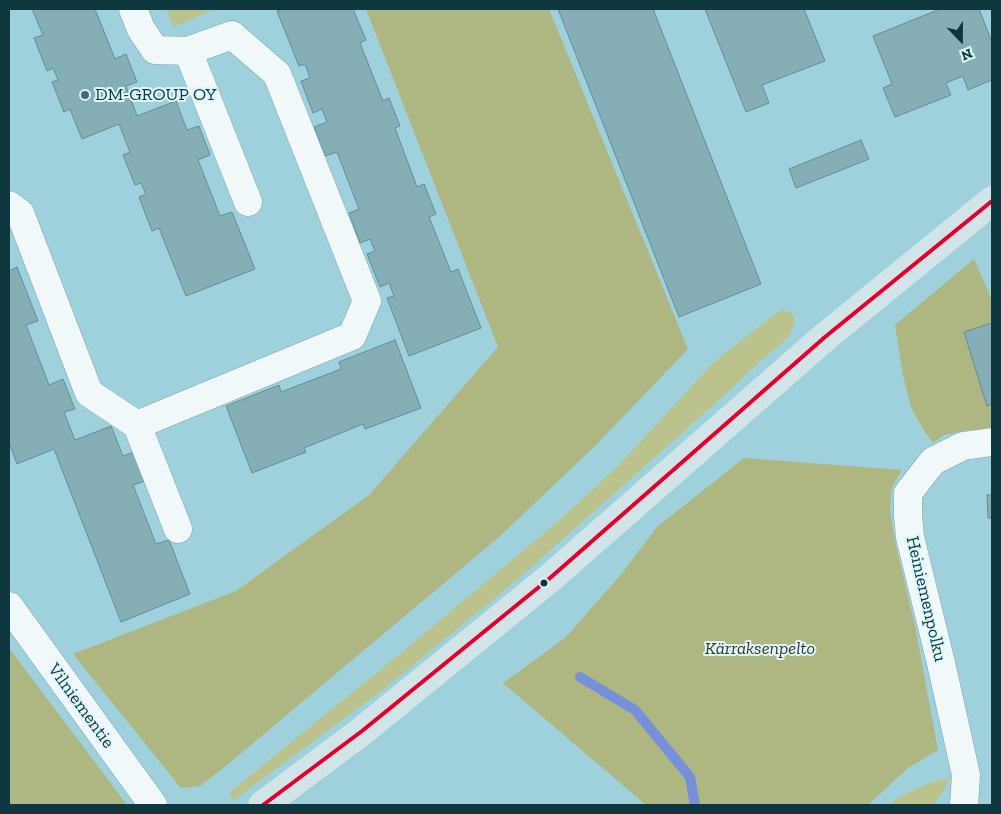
<!DOCTYPE html>
<html>
<head>
<meta charset="utf-8">
<style>
  body { margin:0 }
  #map { position:relative; width:1001px; height:814px; overflow:hidden; background:#9fd1dc; font-family:"Zilla Slab",serif }
  canvas { display:block }
  .frame { position:absolute; inset:0; border:10px solid #0f373f; pointer-events:none }
  .north { position:absolute; left:936px; top:15px; width:50px; height:50px; -webkit-text-stroke:4px #def7fd; paint-order:stroke; rotate:158deg; font-size:14px; font-weight:700; line-height:20px; text-align:center; color:#0f373f }
  .north::after { content:''; display:block; margin:auto; width:18px; height:22px; background:#0f373f; clip-path:polygon(50% 0,100% 100%,50% 72%,0 100%) }
</style>
</head>
<body>
<div id="map">
<canvas width="1001" height="814"></canvas>
<div class="frame"></div>
<div class="north">N</div>
</div>
<script>
const g = document.querySelector('canvas').getContext('2d');
g.lineJoin = 'round';
function fill(path, color) { g.fillStyle = color; g.fill(path, 'evenodd'); }
const shape = rows => new Path2D(rows.map(r => 'M' + r).join(''));
function strokePath(path, color, width, dash) { g.strokeStyle = color; g.lineWidth = width; g.lineCap = dash ? 'butt' : 'round'; g.setLineDash(dash || []); g.stroke(path); }
function drawText(font, color, halo, rows, align = 'center') {
  g.font = font + ' "Zilla Slab",serif'; g.lineWidth = 4; g.setLineDash([]); g.textBaseline = 'middle'; g.strokeStyle = halo; g.fillStyle = color; for (const [text, x, y, turn = 0] of rows) {
    g.save(); g.translate(x, y); g.rotate((+turn || 0) * Math.PI / 180); g.textAlign = isNaN(turn) ? turn : align; if (halo) g.strokeText(text, 0, 0); g.fillText(text, 0, 0); g.restore();
  }
}
fill(shape([
  [166,9,215,9,174,27],
  [782,309,793,314,795,321,789,337,757,364,728,392,517,580,380,692,234,800,229,793,407,648,562,518,618,466,715,361],
  [949,778,944,790,934,805,890,805,899,797,932,782]
]), '#bcc28c');
fill(shape([
  [366,9,549,9,688,349,594,447,499,537,227,765,200,786,181,788,73,654,236,591,369,495,498,347],
  [974,259,992,300,992,430,969,430,944,435,933,443,923,429,911,407,903,376,895,325],
  [744,458,902,470,892,487,890,511,896,546,915,626,938,750,908,768,868,805,646,805,503,683,565,638,619,577,657,527],
  [9,648,127,805,9,805]
]), '#aeb681');
strokePath(shape([
  [580,677,635,710,690,777,695,805]
]), '#7690db', 10);
const building = shape([
  [32,9,95,9,115,59,126,54,137,82,126,86,137,116,176,101,187,130,199,126,210,155,198,160,202,170,220,216,232,212,255,269,186,296,159,228,152,231,139,197,146,194,141,183,135,185,123,155,130,152,119,124,82,139,70,109,64,112,52,82,58,80,53,68,47,71,34,38,43,35,32,9],
  [284,9,353,9,366,40,360,43,383,101,389,98,400,126,395,128,417,187,424,184,436,214,429,217,451,272,458,269,481,328,409,356,387,298,394,296,389,283,380,287,367,254,375,251,370,239,360,243,349,213,359,209,337,152,325,156,314,127,327,122,322,109,313,113,301,81,310,78,305,64,299,66,277,11,284,9],
  [558,9,653,9,761,284,679,317,558,9],
  [705,9,804,9,825,61,762,85,769,103,746,112,705,9],
  [940,9,979,9,992,42,992,80,968,90,963,76,946,83,951,95,895,117,883,88,892,84,873,36,940,9],
  [861,140,869,159,796,188,789,169,861,140],
  [17,267,38,321,26,325,49,385,63,379,75,409,64,412,75,440,111,426,123,456,134,452,145,481,133,485,156,544,169,540,190,594,121,622,54,449,17,464,9,443,9,271,17,267],
  [992,323,992,404,987,406,964,332,992,323],
  [395,340,421,408,365,429,363,424,304,448,306,452,252,473,226,406,279,385,281,392,341,369,339,362,395,340],
  [987,495,992,495,992,518,988,518,987,495]
]);
fill(building, '#86aeb7');
strokePath(building, '#608d96', 1);
const minor = shape([
  [133,9,141,29,155,50,188,51],
  [9,205,20,213,89,393,137,425,352,336,367,301,277,74,232,35,188,51,248,202],
  [137,425,178,529],
  [9,606,153,805],
  [964,805,966,775,941,663,910,537,908,516,908,493,933,461,963,446,992,442]
]);
const major = shape([
  [263,805,362,731,550,578,825,337,992,201]
]);
strokePath(minor, '#7da6ae', 29);
strokePath(major, '#d4eaef', 29);
strokePath(minor, '#f1f8fa', 28);
strokePath(major, '#d1e4e8', 28);
strokePath(shape([
  [263,805,362,731,550,578,825,337,992,201]
]), '#e4002b', 4);
for (const [x, y, r, color] of [
  [85,95,5,"#416d76"],
  [544,583,4.5,"#0f373f"]
]) { const dot = new Path2D(); dot.arc(x, y, r, 0, 2 * Math.PI); g.fillStyle = color; g.fill(dot); strokePath(dot, '#def7fd', 2); }
drawText('18px', '#0f373f', '#def7fd', [
  ["DM-GROUP OY",95,95]
], 'left');
drawText('18px', '#0f373f', '#def7fd', [
  ["Heiniemenpolku",926,599,77],
  ["Vilniementie",81,706,54]
]);
drawText('italic 18px', '#3d3620', '#def7fd', [
  ["Kärraksenpelto",760,649]
]);
</script>
</body>
</html>
